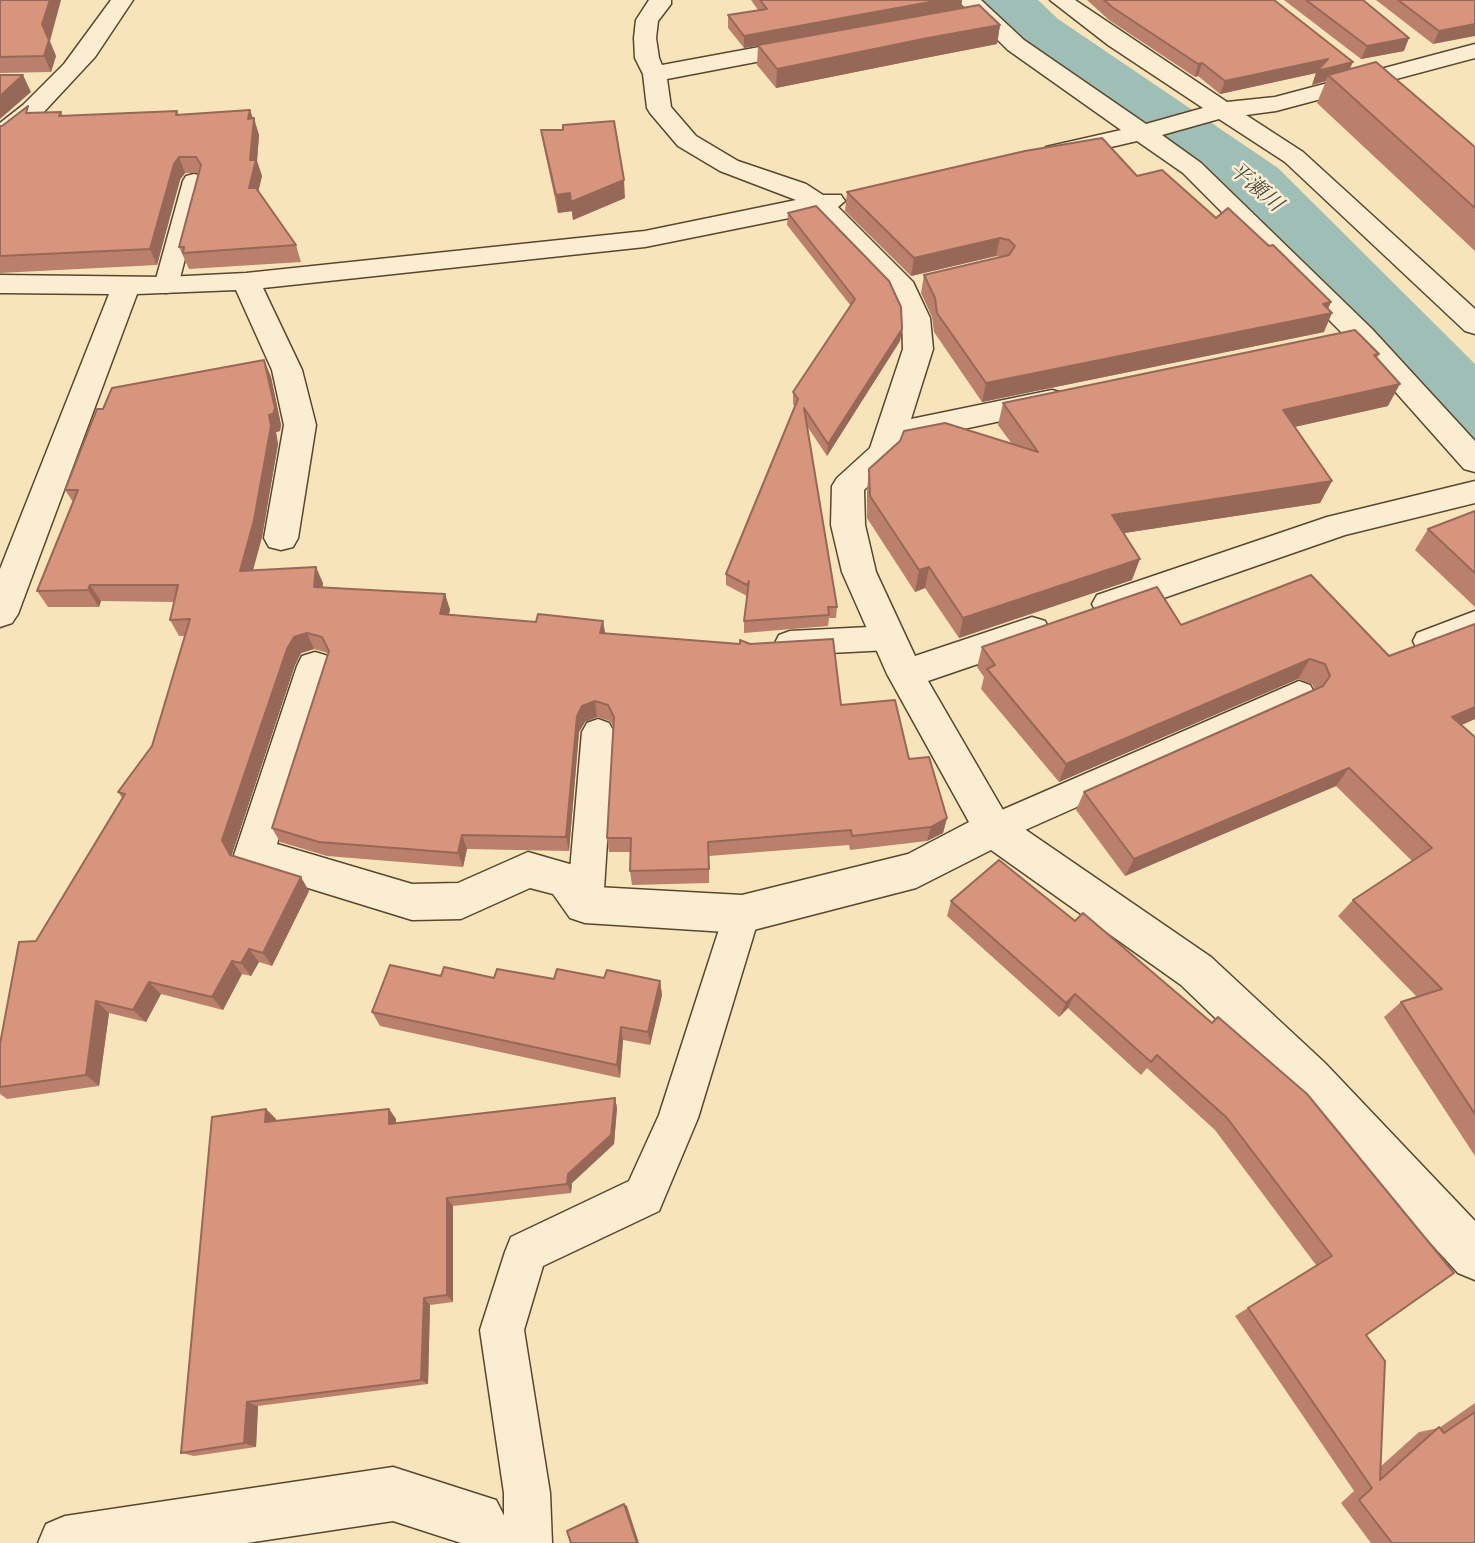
<!DOCTYPE html>
<html>
<head>
<meta charset="utf-8">
<style>
  body { margin:0 }
  canvas { display:block; background:#f7e4ba }
</style>
</head>
<body>
<canvas width="1475" height="1543"></canvas>
<script>
const g = document.querySelector('canvas').getContext('2d');
g.lineJoin = 'round';
const shape = rows => new Path2D(rows.map(r => 'M' + r).join(''));
function fill(path, color) { g.fillStyle = color; g.fill(path, 'evenodd'); }
function strokePath(path, color, width, dash) { g.strokeStyle = color; g.lineWidth = width; g.lineCap = dash ? 'butt' : 'round'; g.setLineDash(dash || []); g.stroke(path); }
function drawText(font, color, halo, rows, align = 'center') {
  g.font = font + ' "Sorts Mill Goudy","Noto Serif JP",serif'; g.lineWidth = 5; g.setLineDash([]); g.textBaseline = 'middle'; g.strokeStyle = halo; g.fillStyle = color; for (const [text, x, y, turn = 0] of rows) {
    g.save(); g.translate(x, y); g.rotate((+turn || 0) * Math.PI / 180); g.textAlign = isNaN(turn) ? turn : align; if (halo) g.strokeText(text, 0, 0); g.fillText(text, 0, 0); g.restore();
  }
}
fill(shape([
  [973,0,1038,0,1058,19,1278,168,1475,364,1475,441,1445,433,1228,198,1014,45,973,0]
]), '#9ebeb6');
const service = shape([
  [194,174,202,176,205,181,178,286,175,291,166,293,157,291,154,286,183,181,186,176,194,174],
  [1475,611,1475,635,1428,653,1417,649,1413,641,1417,633,1475,611],
  [889,626,900,630,904,638,900,646,889,650,790,655,779,651,775,643,779,635,790,631,889,626],
  [1299,681,1310,685,1315,694,1310,703,1005,839,993,844,981,839,976,829,981,819,1299,681],
  [598,719,609,723,614,732,603,905,598,916,585,921,572,916,567,905,582,732,587,723,598,719],
  [742,898,755,903,760,914,698,1118,659,1211,543,1266,524,1330,550,1493,552,1543,504,1543,504,1493,480,1330,505,1252,511,1237,629,1181,659,1115,724,914,729,903,742,898]
]);
const minor = shape([
  [111,0,133,0,95,57,41,115,9,140,0,142,0,123,23,105,64,64,111,0],
  [649,0,671,0,671,4,658,21,656,38,659,58,662,65,808,38,816,40,820,45,816,50,808,52,667,79,671,107,696,136,738,161,806,184,823,195,841,195,845,201,838,207,913,282,930,318,933,349,911,419,1052,390,1063,393,1067,400,1063,407,1052,410,903,442,895,461,864,490,865,525,876,572,915,656,1032,617,1045,621,1050,631,1045,641,928,681,1007,817,1211,957,1325,1063,1475,1221,1475,1280,1458,1273,1293,1093,1181,985,991,850,916,888,742,933,585,923,570,918,553,894,530,888,461,919,412,920,240,867,234,855,297,666,302,656,315,652,328,656,333,666,277,844,412,884,458,883,528,852,580,867,596,887,742,895,908,854,969,822,887,674,842,572,831,525,832,486,837,478,870,448,903,349,902,318,890,291,814,213,645,247,263,288,302,370,316,425,298,538,293,547,281,550,269,547,264,538,284,425,272,370,236,290,137,294,18,614,12,623,0,627,0,569,109,294,0,293,0,275,166,277,246,273,645,231,796,200,720,171,678,146,650,113,647,108,643,74,635,58,634,38,636,20,649,0],
  [957,0,981,0,1024,40,1146,124,1203,108,1108,45,1050,0,1075,0,1227,102,1275,97,1475,44,1475,58,1276,111,1246,115,1303,152,1475,309,1475,334,1465,331,1285,162,1219,119,1162,135,1201,163,1372,329,1475,441,1475,472,1464,469,1352,343,1183,173,1137,141,1055,160,1046,157,1042,152,1046,147,1121,130,1008,50,957,0],
  [1475,481,1475,503,1345,535,1109,617,1097,613,1092,604,1097,595,1327,517,1475,481],
  [393,1467,496,1500,518,1543,461,1543,393,1521,247,1543,38,1543,46,1524,65,1516,393,1467]
]);
strokePath(service, '#59462e', 3);
strokePath(minor, '#59462e', 3);
fill(service, '#faedd2');
fill(minor, '#faedd2');
fill(shape([
  [0,0,50,41,56,56,51,72,0,73],
  [751,0,962,0,961,8,1000,25,997,44,925,58,776,88,757,65,758,46,744,48,728,28,728,15,758,10],
  [1087,0,1274,0,1350,69,1475,147,1475,251,1317,103,1326,81,1312,85,1316,73,1220,94,1198,76,1195,77,1109,20],
  [1284,0,1363,0,1404,51,1361,59],
  [1376,0,1475,0,1433,44],
  [250,110,259,135,257,161,262,176,258,191,296,245,301,262,189,269,179,247,199,173,185,173,180,180,157,265,0,273,0,126,31,113,61,112,63,116,177,111,179,115],
  [541,130,625,198,573,220,572,211,558,213,544,148],
  [1137,176,1269,246,1331,302,1328,309,1324,332,982,402,934,332,932,317,921,293,924,275,1000,257,996,256,911,276,845,211,847,192],
  [788,213,902,329,900,341,827,456,807,426,837,607,836,618,829,618,828,626,744,633,744,621,747,595,747,596,726,585,726,574,795,407,793,404,793,392,851,306,787,225],
  [1379,354,1377,358,1388,406,1294,427,1332,481,1320,503,1124,533,1132,580,959,638,925,588,915,592,867,518,867,491,869,469,1012,444,998,425,1003,403],
  [264,360,271,377,281,425,280,431,276,432,278,444,262,537,253,570,323,583,323,587,445,594,450,610,448,615,605,633,841,705,909,759,947,818,943,833,927,841,850,850,849,845,709,856,709,883,632,885,630,871,630,852,609,852,607,838,614,727,610,721,597,717,585,722,579,732,569,851,467,849,463,867,327,856,280,842,272,828,328,653,314,649,301,653,295,665,232,854,233,856,309,891,272,966,259,962,251,976,242,974,223,1010,161,994,146,1022,109,1013,99,1086,7,1099,0,1094,0,1044,36,941,122,798,118,792,152,746,185,636,179,636,170,620,174,602,101,601,99,607,48,607,37,591,73,502,65,490,103,409],
  [1475,511,1475,607,1415,550,1428,529],
  [1475,624,1475,719,1461,725,1475,737,1475,1156,1384,1017,1401,1002,1417,997,1338,916,1353,900,1412,861,1336,786,1125,876,1076,810,1084,792,1315,690,1312,684,1298,679,1059,782,981,689,984,677,977,667,982,647,1181,625,1389,656],
  [951,901,1075,921,1307,1094,1366,1335,1381,1466,1419,1432,1439,1428,1475,1403,1475,1543,1371,1543,1341,1503,1354,1491,1235,1316,1316,1265,1215,1130,1147,1068,1141,1075,1068,1008,1059,1017,947,916],
  [441,976,554,979,604,978,660,981,662,995,650,1045,623,1040,620,1078,380,1026,372,1012],
  [615,1098,617,1108,614,1144,572,1183,571,1193,453,1206,453,1302,430,1305,428,1384,258,1406,256,1447,194,1456,181,1453,266,1109,276,1119,276,1121,389,1109,396,1119,396,1123]
]), '#ba806c');
fill(shape([
  [50,0,61,0,50,41,42,24],
  [941,0,962,0,961,8,744,48,744,36],
  [1475,24,1475,36,1433,44,1439,31],
  [1000,25,997,44,925,58,776,88,777,69,928,38],
  [1409,38,1404,51,1361,59,1367,46],
  [49,40,56,56,51,72,44,56],
  [1328,59,1353,62,1347,75,1328,75,1326,81,1312,85,1316,73,1220,94,1225,81],
  [1202,63,1198,76,1195,77,1198,64],
  [23,75,31,92,0,119,0,96],
  [250,110,254,122,254,118,259,135,257,161,262,176,255,205,249,188,248,119],
  [179,157,185,173,180,180,157,265,150,249,174,164],
  [624,180,625,198,573,220,571,202],
  [570,193,572,211,558,213,556,195],
  [1000,238,996,256,911,276,914,258],
  [1331,302,1325,314,1332,313,1324,332,982,402,986,383],
  [902,329,900,341,827,456,828,444],
  [264,360,271,377,281,425,280,431,276,432,278,444,262,537,248,588,240,571,269,415],
  [1400,384,1388,406,1272,432,1283,410],
  [1332,481,1320,503,1105,536,1112,515],
  [1140,559,1132,580,959,638,963,618],
  [316,567,323,583,320,603,314,587],
  [929,567,925,588,915,592,919,570],
  [90,585,101,601,99,607,88,590],
  [445,594,450,610,445,631,440,614],
  [603,621,606,637,600,633],
  [307,633,314,649,301,653,295,665,232,854,239,870,230,855,222,840,287,649,294,637],
  [1310,659,1298,679,1059,782,1066,764],
  [595,701,597,717,585,722,579,732,569,851,566,837,577,716,582,706],
  [1475,707,1475,719,1437,736,1452,717],
  [1349,768,1336,786,1125,876,1134,859],
  [947,818,943,833,927,841,931,827],
  [462,835,467,849,463,867,458,853],
  [301,877,309,891,272,966,263,953],
  [249,949,259,962,251,976,241,963],
  [232,961,242,974,223,1010,212,997],
  [660,981,662,995,650,1045,648,1032],
  [149,982,161,994,146,1022,133,1010],
  [1075,994,1068,1008,1059,1017,1066,1003],
  [96,1001,109,1013,99,1086,86,1075],
  [621,1027,623,1040,620,1078,617,1065],
  [615,1098,617,1108,614,1144,572,1183,571,1193,567,1184,568,1174],
  [266,1109,276,1119,275,1131,265,1122],
  [389,1109,396,1119,396,1134,389,1124],
  [447,1198,453,1206,453,1302,447,1295],
  [424,1298,430,1305,428,1384,421,1380],
  [247,1402,258,1406,256,1447,244,1443],
  [624,1504,627,1506,639,1543,637,1543]
]), '#976858');
const building = shape([
  [0,0,50,0,42,24,49,40,44,56,0,57,0,0],
  [760,0,941,0,744,36,728,15,767,9,760,0],
  [1104,0,1274,0,1353,62,1317,71,1328,59,1225,81,1202,63,1198,64,1112,7,1104,0],
  [1306,0,1363,0,1409,38,1367,46,1306,0],
  [1398,0,1475,0,1475,24,1439,31,1398,0],
  [979,5,1000,25,928,38,777,69,758,45,979,5],
  [1376,62,1475,147,1475,208,1328,75,1376,62],
  [0,75,23,75,0,96,0,75],
  [28,106,26,113,61,112,59,116,177,111,176,115,250,110,248,119,254,118,250,160,256,160,249,188,256,188,296,245,183,253,184,247,179,247,201,165,196,157,179,157,174,164,150,249,0,256,0,126,2,126,28,106],
  [614,121,624,180,571,202,570,193,556,195,541,130,563,130,563,125,614,121],
  [1102,138,1137,176,1162,170,1216,218,1228,208,1269,246,1273,245,1331,302,1323,304,1332,313,986,383,937,313,935,298,924,275,1009,255,1015,246,1009,240,1000,238,914,258,847,192,1025,151,1102,138],
  [816,206,889,281,901,307,902,329,828,444,804,408,837,607,828,607,829,615,744,621,749,581,747,585,726,574,798,399,793,392,855,299,788,213,816,206],
  [1355,330,1379,354,1374,355,1400,384,1283,410,1332,481,1112,515,1140,559,963,618,929,567,919,570,870,496,869,469,900,441,904,431,945,423,1038,452,1003,403,1355,330],
  [264,360,275,408,273,414,269,415,271,426,254,520,240,571,316,567,314,587,445,594,440,614,536,622,538,614,603,621,600,633,740,644,740,640,750,644,833,639,841,705,895,700,909,759,929,757,947,818,931,827,852,836,851,830,708,842,709,869,630,871,631,838,607,838,614,717,608,705,595,701,582,706,577,716,566,837,462,835,458,853,319,842,272,828,329,651,322,637,307,633,294,637,287,649,222,840,230,855,301,877,263,953,249,949,241,963,232,961,212,997,149,982,133,1010,96,1001,86,1075,0,1087,0,1044,19,942,36,941,125,794,118,792,152,746,190,619,170,620,178,585,90,585,88,590,37,591,78,490,65,490,97,409,103,409,112,388,264,360],
  [1475,511,1475,573,1428,529,1475,511],
  [1311,575,1389,656,1475,624,1475,707,1452,717,1475,737,1475,1114,1401,1002,1442,989,1353,900,1432,848,1349,768,1134,859,1084,792,1323,686,1330,676,1325,664,1310,659,1066,764,987,669,995,665,982,647,1157,587,1181,625,1311,575],
  [999,860,1075,921,1083,913,1212,1023,1218,1017,1307,1094,1454,1273,1366,1335,1385,1361,1380,1480,1439,1427,1444,1433,1475,1412,1475,1543,1392,1543,1359,1500,1372,1488,1248,1308,1332,1256,1227,1118,1157,1055,1151,1062,1075,994,1066,1003,951,901,999,860],
  [390,965,441,976,444,967,494,978,497,969,554,979,557,969,604,978,607,970,660,981,648,1032,621,1027,617,1065,372,1012,390,965],
  [615,1098,611,1135,568,1174,567,1184,447,1198,447,1295,424,1298,421,1380,247,1402,244,1443,181,1453,212,1117,266,1109,265,1122,389,1109,389,1124,615,1098],
  [624,1504,637,1543,571,1543,567,1531,624,1504]
]);
fill(building, '#d8957d');
strokePath(building, '#976858', 2);
drawText('italic 21px', '#4f4e40', '#faedd2', [
  ["平瀬川",1254,189,41]
]);
</script>
</body>
</html>
